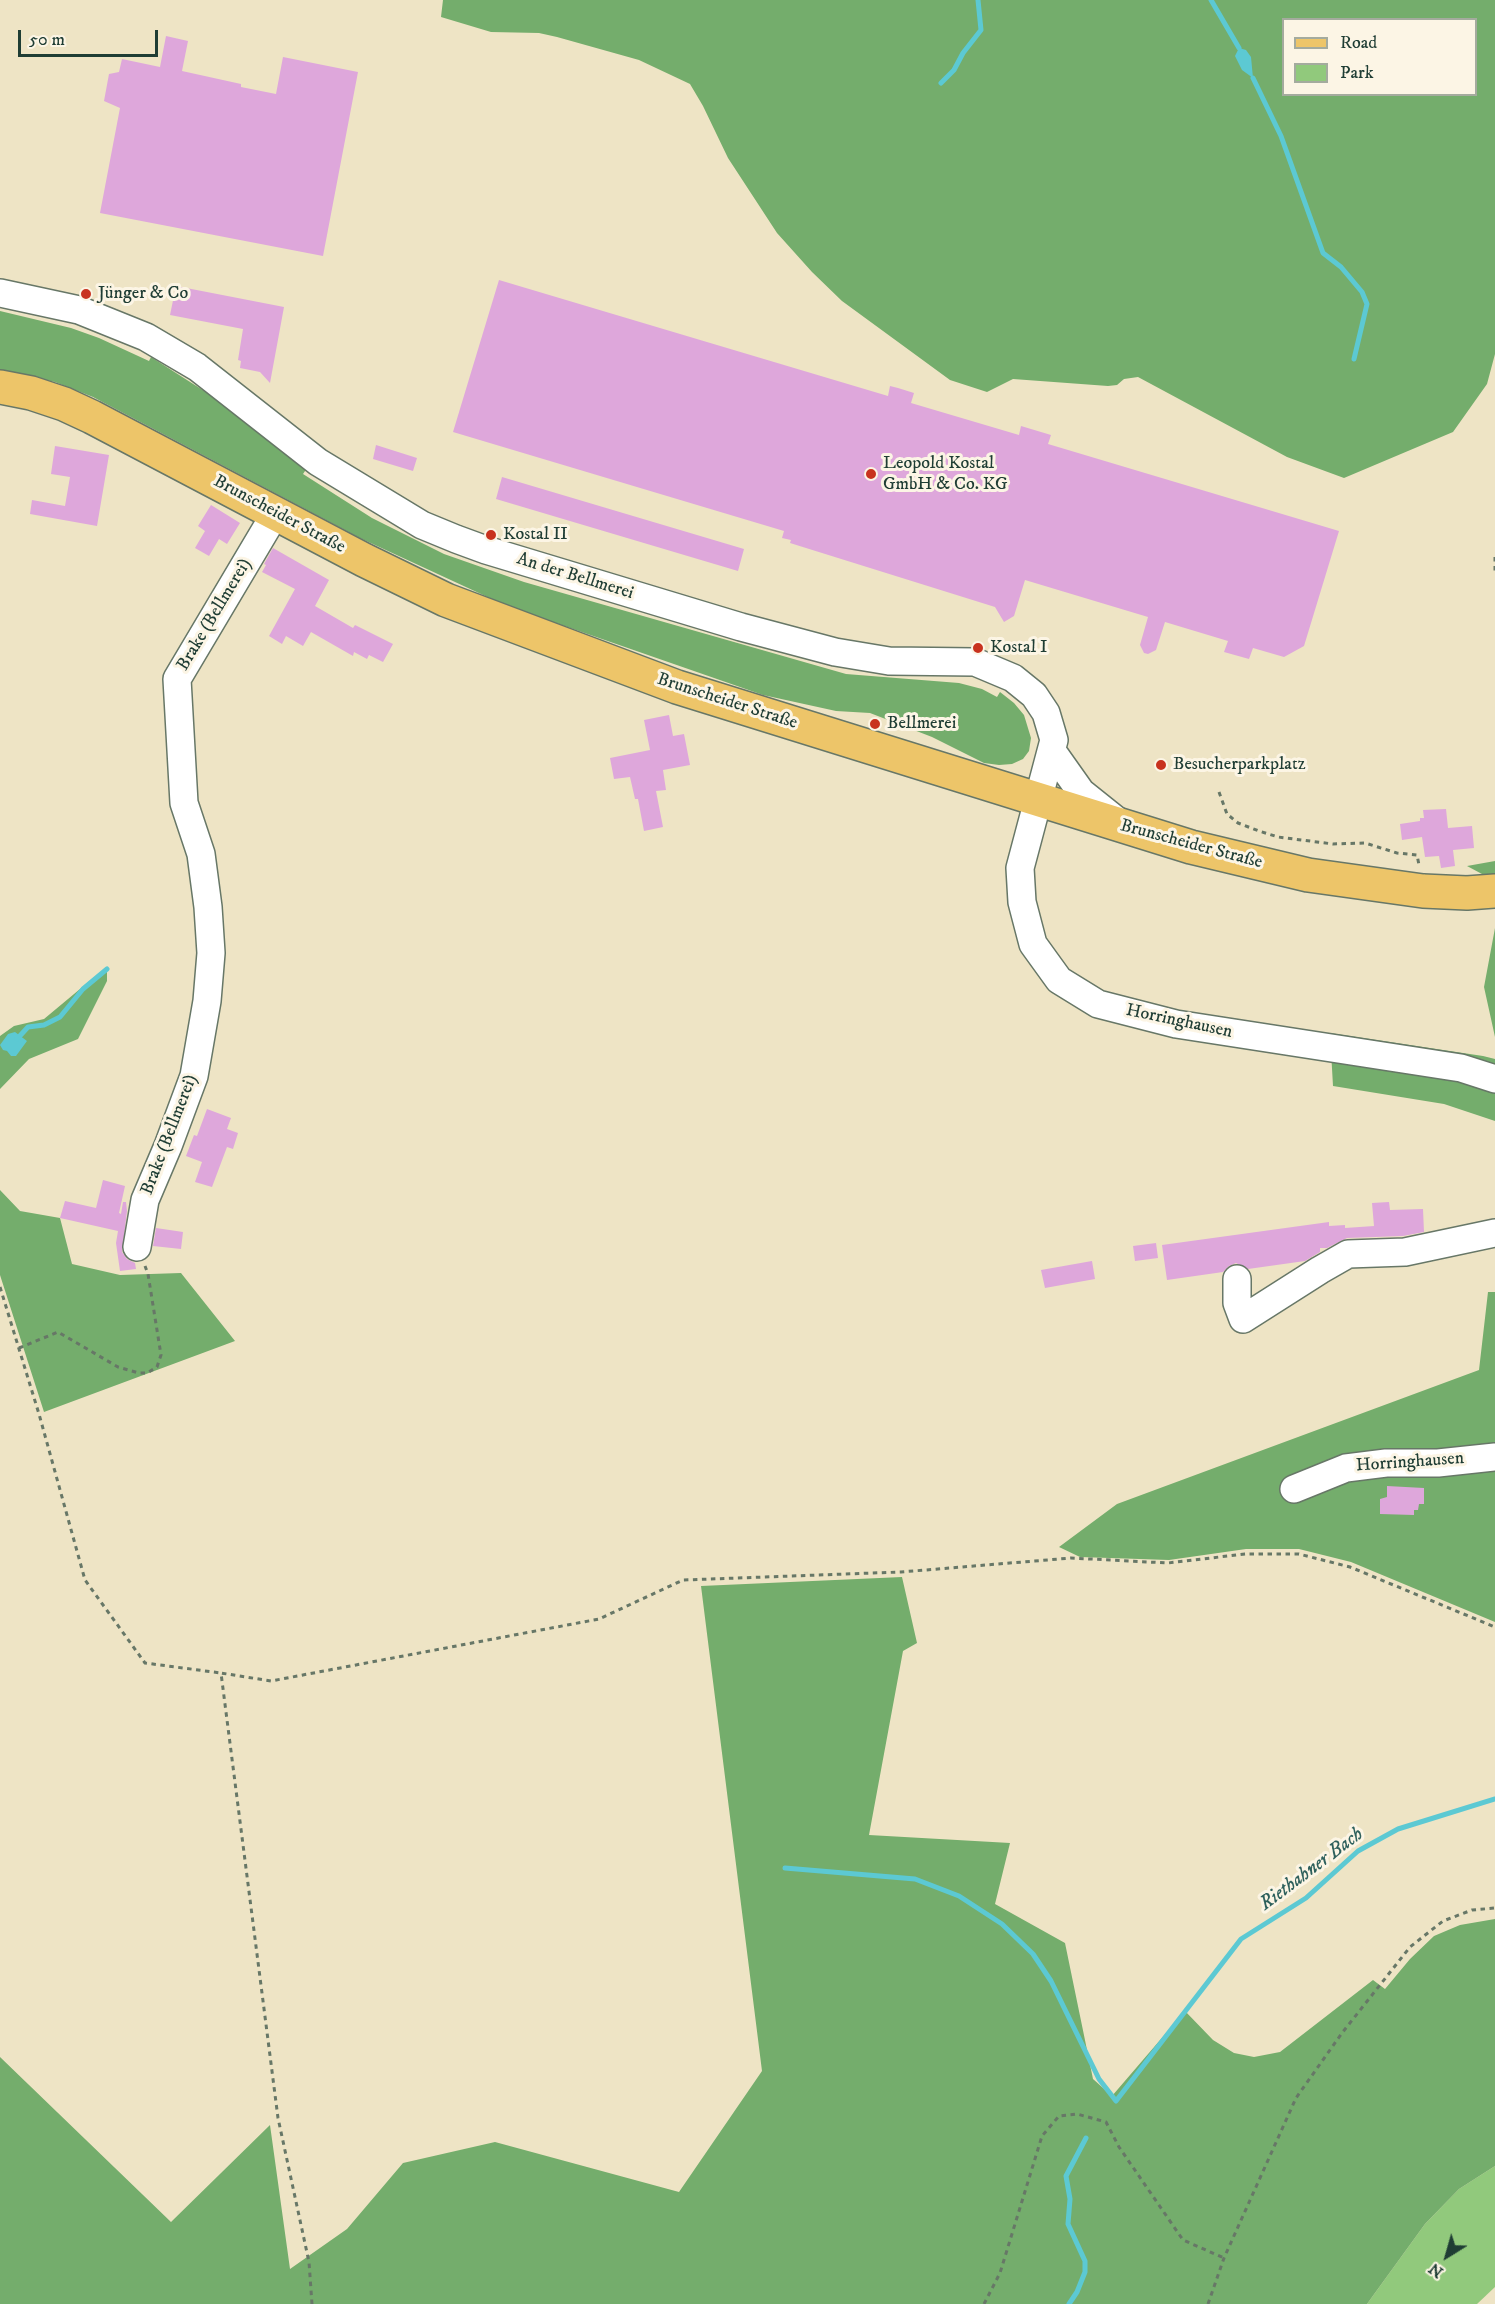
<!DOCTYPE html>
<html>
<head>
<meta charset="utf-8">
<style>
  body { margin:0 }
  #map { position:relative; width:1495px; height:2304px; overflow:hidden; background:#eee4c5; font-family:"IM FELL DW Pica",serif }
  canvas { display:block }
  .legend { position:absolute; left:1282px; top:18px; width:195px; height:78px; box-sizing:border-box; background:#fcf5e5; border:2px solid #a4ab9e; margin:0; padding:8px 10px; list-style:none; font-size:18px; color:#1f3d34 }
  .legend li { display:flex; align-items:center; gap:12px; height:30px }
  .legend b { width:30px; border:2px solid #a4ab9e }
  .north { position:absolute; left:1417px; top:2226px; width:60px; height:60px; -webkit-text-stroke:4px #fcf5e5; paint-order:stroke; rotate:217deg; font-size:16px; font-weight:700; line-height:24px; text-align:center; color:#1f3d34 }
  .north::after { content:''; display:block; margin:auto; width:21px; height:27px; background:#1f3d34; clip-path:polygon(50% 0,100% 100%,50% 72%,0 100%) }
  .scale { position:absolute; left:18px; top:30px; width:140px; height:27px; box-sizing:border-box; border:3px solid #1f3d34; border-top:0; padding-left:8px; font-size:18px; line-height:21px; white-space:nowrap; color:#1f3d34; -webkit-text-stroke:4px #fcf5e5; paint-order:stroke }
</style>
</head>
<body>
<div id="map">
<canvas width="1495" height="2304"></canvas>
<ul class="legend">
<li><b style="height:8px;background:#edc569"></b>Road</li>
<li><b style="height:16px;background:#91c97c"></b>Park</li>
</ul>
<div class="north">N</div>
<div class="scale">50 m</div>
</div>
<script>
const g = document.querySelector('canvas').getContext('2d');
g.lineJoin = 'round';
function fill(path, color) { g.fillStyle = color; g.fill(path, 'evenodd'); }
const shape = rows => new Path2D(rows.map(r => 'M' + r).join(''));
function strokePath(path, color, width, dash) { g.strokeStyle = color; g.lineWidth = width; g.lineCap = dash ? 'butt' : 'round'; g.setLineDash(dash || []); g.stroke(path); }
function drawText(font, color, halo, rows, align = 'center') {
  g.font = font + ' "IM FELL DW Pica",serif'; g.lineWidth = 6; g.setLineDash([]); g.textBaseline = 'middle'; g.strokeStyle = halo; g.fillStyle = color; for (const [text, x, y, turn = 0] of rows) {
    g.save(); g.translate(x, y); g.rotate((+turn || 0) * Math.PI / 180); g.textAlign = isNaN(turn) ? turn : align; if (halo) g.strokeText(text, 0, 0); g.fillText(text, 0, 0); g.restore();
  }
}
fill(shape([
  [1495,2166,1495,2287,1477,2304,1367,2304,1425,2224,1459,2189]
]), '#91c97c');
fill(shape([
  [443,0,1495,0,1495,354,1487,384,1453,432,1344,478,1287,457,1138,377,1124,379,1117,385,1108,386,1013,379,987,392,950,380,842,301,812,272,777,233,728,158,703,106,690,84,639,60,557,37,539,33,491,32,441,17],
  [1284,20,1476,20,1476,94,1284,94],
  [0,311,71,328,99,338,149,361,151,357,237,412,309,465,303,474,372,518,444,554,524,582,846,674,959,683,982,689,997,697,1000,692,1014,703,1024,715,1031,738,1029,751,1023,759,1012,764,999,765,984,763,932,737,870,713,836,711,763,695,507,606,362,539,93,397,55,382,0,370],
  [1495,861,1495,874,1482,874,1467,866],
  [1495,928,1495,1037,1484,987],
  [107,969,107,981,78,1039,29,1059,0,1089,0,1036,14,1026,44,1019,92,979],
  [1330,1033,1483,1056,1495,1059,1495,1121,1444,1104,1333,1086],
  [0,1190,20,1211,60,1218,72,1264,120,1275,181,1273,235,1341,44,1412,0,1275],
  [1488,1292,1495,1292,1495,1622,1351,1562,1299,1549,1246,1549,1169,1560,1080,1557,1059,1547,1117,1504,1479,1370],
  [902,1577,917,1643,903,1651,869,1835,1010,1843,995,1904,1065,1943,1093,2079,1112,2096,1185,2011,1213,2040,1234,2053,1254,2057,1280,2052,1373,1980,1385,1989,1410,1959,1434,1936,1460,1925,1495,1919,1495,2166,1459,2189,1425,2224,1367,2304,0,2304,0,2057,171,2222,270,2125,290,2269,347,2229,403,2163,495,2142,679,2192,762,2071,701,1586]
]), '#74ad6c');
fill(shape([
  [1239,48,1246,50,1251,57,1253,78,1242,70,1235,56],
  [15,1032,27,1041,16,1056,11,1056,7,1051,3,1050,0,1045,8,1034]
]), '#5cc9d3');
strokePath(shape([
  [1211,0,1239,48],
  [1253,78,1281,136,1323,253,1341,267,1362,292,1367,304,1354,359],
  [941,83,954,70,963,53,981,30,978,0],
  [17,1039,28,1027,44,1025,60,1017,83,989,107,969],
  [785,1868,915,1879,959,1896,1002,1924,1033,1954,1051,1981,1099,2079,1116,2101,1241,1939,1306,1898,1358,1851,1398,1829,1495,1799],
  [1069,2304,1077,2292,1085,2272,1085,2261,1068,2224,1070,2199,1066,2176,1086,2138]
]), '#5cc9d3', 5);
fill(shape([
  [166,36,188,41,182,71,241,84,241,87,276,94,283,57,358,72,323,256,100,213,120,108,104,101,109,74,119,72,122,59,160,67],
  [499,280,888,396,890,386,898,388,914,393,911,403,1019,435,1021,426,1051,435,1048,444,1339,531,1304,646,1284,657,1253,648,1249,659,1224,652,1228,641,1165,622,1156,650,1148,654,1144,653,1140,645,1148,617,1025,580,1014,616,1004,622,995,607,790,543,791,540,782,538,784,531,453,432],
  [176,286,284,307,270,383,260,372,240,368,241,361,238,360,243,329,170,315],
  [376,445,417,458,413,471,373,459],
  [55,446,109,455,97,526,30,514,32,500,65,506,70,477,51,474],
  [502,477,744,549,738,571,496,499],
  [211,505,240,523,227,544,219,539,209,556,195,548,205,531,198,526],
  [273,548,329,580,315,606,353,628,355,625,393,644,383,662,369,655,367,659,354,652,353,656,311,632,303,646,286,636,282,644,269,636,295,589,262,572,266,565,264,564],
  [669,715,673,736,684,734,690,765,663,770,666,790,656,791,663,827,644,831,638,799,635,799,630,777,614,779,610,758,650,750,644,720],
  [1446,809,1448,828,1472,826,1474,848,1453,850,1455,866,1441,868,1439,856,1425,857,1422,837,1402,840,1400,824,1420,821,1420,818,1424,818,1423,810],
  [207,1109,231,1118,227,1129,238,1133,233,1149,227,1147,212,1187,195,1182,202,1162,186,1156,194,1135,197,1136],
  [103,1180,125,1186,119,1213,121,1214,123,1202,126,1202,127,1211,122,1252,127,1259,135,1263,136,1269,120,1271,116,1243,118,1231,60,1218,65,1201,96,1208],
  [1389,1202,1390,1210,1423,1209,1424,1232,1403,1236,1347,1238,1327,1248,1320,1248,1320,1252,1305,1261,1248,1269,1236,1263,1229,1266,1223,1272,1167,1280,1162,1245,1329,1222,1329,1226,1345,1225,1345,1228,1374,1226,1372,1203],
  [156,1228,183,1232,181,1249,153,1246],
  [1156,1243,1158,1258,1135,1261,1133,1246],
  [1092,1261,1095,1279,1045,1288,1041,1270],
  [1387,1486,1424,1488,1424,1504,1419,1504,1418,1510,1414,1510,1414,1515,1380,1514,1380,1499,1387,1497]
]), '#dea7db');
const minor = shape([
  [0,293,79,310,146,337,197,367,318,462,422,525,456,539,486,550,741,627,835,652,889,661,975,662,1013,678,1034,695,1046,713,1054,740,1020,868,1022,902,1033,944,1059,980,1098,1004,1176,1024,1461,1068,1495,1079],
  [1052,751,1081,792,1116,820],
  [137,1247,145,1200,168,1146,194,1076,207,1001,211,953,208,907,201,854,184,803,177,679,275,514],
  [1237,1279,1237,1303,1243,1319,1320,1270,1348,1254,1405,1252,1495,1233],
  [1294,1489,1346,1468,1386,1463,1438,1463,1495,1457]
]);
const major = shape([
  [0,387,31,393,64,404,92,417,364,560,446,600,677,687,1191,847,1308,875,1423,891,1467,893,1495,891]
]);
strokePath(minor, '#677767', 30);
strokePath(major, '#677767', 36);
strokePath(shape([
  [1495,557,1495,572],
  [1219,792,1227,814,1238,823,1259,831,1278,837,1333,844,1365,843,1397,853,1417,855,1419,865],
  [0,1287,39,1414,85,1580,145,1663,221,1673],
  [19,1348,58,1332,118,1367,139,1373,147,1373,157,1367,161,1355,148,1274,145,1266],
  [312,2304,309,2262,278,2118,221,1673,271,1681,599,1619,683,1580,901,1572,1071,1558,1168,1563,1245,1554,1299,1554,1350,1567,1495,1627],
  [984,2304,1000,2273,1042,2136,1059,2116,1077,2114,1106,2122,1119,2147,1183,2240,1224,2258],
  [1208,2304,1224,2258,1296,2098,1342,2033,1410,1947,1443,1921,1472,1910,1495,1908]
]), '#677767', 3, [4.5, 4.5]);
strokePath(minor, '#fff', 27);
strokePath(major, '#edc569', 33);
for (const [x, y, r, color] of [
  [86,294,6,"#c8321e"],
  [871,474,6,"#c8321e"],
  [491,535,6,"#c8321e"],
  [978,648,6,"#c8321e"],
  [875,724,6,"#c8321e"],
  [1161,765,6,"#c8321e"]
]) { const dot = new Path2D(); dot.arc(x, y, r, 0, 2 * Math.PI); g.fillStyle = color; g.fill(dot); strokePath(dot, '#fcf5e5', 2); }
drawText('18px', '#1f3d34', '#fcf5e5', [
  ["Jünger & Co",98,294],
  ["Leopold Kostal",883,464],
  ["GmbH & Co. KG",883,485],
  ["Kostal II",503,535],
  ["Kostal I",990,648],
  ["Bellmerei",887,724],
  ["Besucherparkplatz",1173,765]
], 'left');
drawText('18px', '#1f3d34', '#fcf5e5', [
  ["Brunscheider Straße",279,515,28],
  ["An der Bellmerei",575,577,17],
  ["Brake (Bellmerei)",215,615,-59],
  ["Brunscheider Straße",727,702,18],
  ["Brunscheider Straße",1191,845,15],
  ["Horringhausen",1179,1022,12],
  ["Brake (Bellmerei)",170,1135,-69],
  ["Horringhausen",1410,1463,-4]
]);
drawText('italic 20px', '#2e605c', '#fcf5e5', [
  ["Riethahner Bach",1312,1870,-37]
]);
</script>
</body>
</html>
